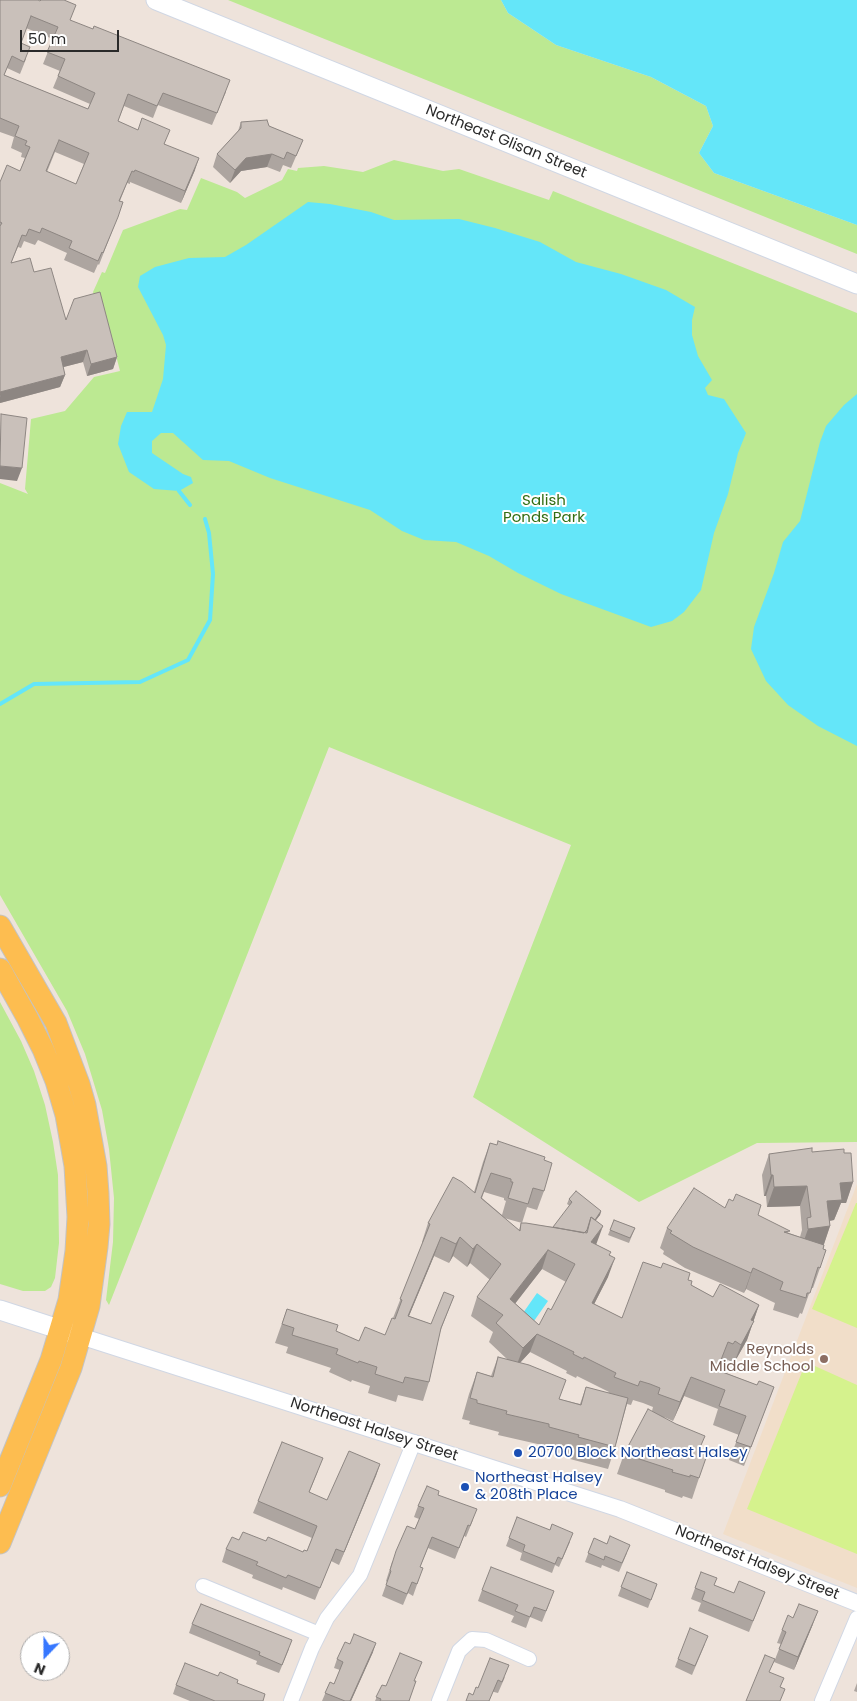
<!DOCTYPE html>
<html>
<head>
<meta charset="utf-8">
<style>
  body { margin:0 }
  #map { position:relative; width:857px; height:1701px; overflow:hidden; background:#eee3db; font-family:Poppins,sans-serif }
  canvas { display:block }
  .north { position:absolute; left:20px; top:1631px; width:50px; height:50px; box-sizing:border-box; background:#fff; border:1px solid #aaa; border-radius:50%; rotate:202deg; font-size:14px; font-weight:700; line-height:20px; text-align:center; color:#2a2a2a }
  .north::after { content:''; display:block; margin:auto; width:18px; height:22px; background:#3677ff; clip-path:polygon(50% 0,100% 100%,50% 72%,0 100%) }
  .scale { position:absolute; left:20px; top:30px; width:99px; height:22px; box-sizing:border-box; border:2px solid #2a2a2a; border-top:0; padding-left:6px; font-size:15px; line-height:18px; white-space:nowrap; color:#2a2a2a; -webkit-text-stroke:4px #fff; paint-order:stroke }
</style>
</head>
<body>
<div id="map">
<canvas width="857" height="1701"></canvas>
<div class="north">N</div>
<div class="scale">50 m</div>
</div>
<script>
const g = document.querySelector('canvas').getContext('2d');
g.lineJoin = 'round';
function fill(path, color) { g.fillStyle = color; g.fill(path, 'evenodd'); }
const shape = rows => new Path2D(rows.map(r => 'M' + r).join(''));
function strokePath(path, color, width, dash) { g.strokeStyle = color; g.lineWidth = width; g.lineCap = dash ? 'butt' : 'round'; g.setLineDash(dash || []); g.stroke(path); }
function drawText(font, color, halo, rows, align = 'center') {
  g.font = font + ' Poppins,sans-serif'; g.lineWidth = 4; g.setLineDash([]); g.textBaseline = 'middle'; g.strokeStyle = halo; g.fillStyle = color; for (const [text, x, y, turn = 0] of rows) {
    g.save(); g.translate(x, y); g.rotate((+turn || 0) * Math.PI / 180); g.textAlign = isNaN(turn) ? turn : align; if (halo) g.strokeText(text, 0, 0); g.fillText(text, 0, 0); g.restore();
  }
}
fill(shape([
  [857,1184,857,1588,723,1534]
]), '#f1dec9');
fill(shape([
  [228,0,501,0,508,13,556,45,651,77,706,106,713,126,699,153,714,173,857,225,857,254],
  [394,160,443,171,459,169,549,200,553,191,857,313,857,1142,757,1143,639,1202,473,1097,571,845,329,747,109,1305,106,1300,113,1242,114,1198,109,1149,102,1110,85,1054,67,1011,0,895,0,483,28,494,25,489,31,419,65,411,94,377,120,371,103,305,97,306,93,292,102,272,105,273,123,230,180,209,187,210,201,178,237,192,245,198,282,180,288,169,297,171,298,168,324,166,363,172],
  [0,1002,21,1041,34,1071,45,1105,53,1142,58,1175,59,1243,55,1278,51,1287,45,1291,23,1291,0,1284]
]), '#bce992');
fill(shape([
  [856,1203,857,1203,857,1328,812,1309],
  [806,1362,857,1385,857,1554,747,1509]
]), '#d5f28d');
fill(shape([
  [501,0,857,0,857,225,714,173,699,153,713,126,706,106,651,77,556,45,508,13],
  [308,202,330,204,371,212,394,220,459,219,495,228,540,242,576,262,621,274,666,290,695,307,692,320,692,335,698,356,712,380,705,388,708,395,724,399,746,433,738,453,728,494,714,533,701,590,684,612,672,621,651,627,561,594,518,573,489,556,456,542,424,540,402,531,370,510,270,478,229,461,203,460,173,433,161,433,152,441,152,453,183,474,191,477,193,483,179,491,154,489,129,472,118,444,121,426,127,412,152,412,163,379,166,345,163,335,138,287,140,276,155,267,189,258,225,257,246,245],
  [857,394,857,746,818,726,788,705,766,681,751,649,754,627,774,573,783,542,800,521,820,442,826,426,844,405],
  [537,1293,548,1301,534,1321,523,1313]
]), '#64e6f9');
strokePath(shape([
  [179,491,190,505],
  [0,704,34,684,140,682,188,660,210,620,213,574,209,533,205,519]
]), '#64e6f9', 4);
const minor = shape([
  [203,1586,319,1634],
  [291,1701,312,1648,327,1618,360,1575,414,1442],
  [439,1701,459,1651,472,1639,486,1640,529,1659],
  [822,1701,857,1618]
]);
const tertiary = shape([
  [80,1336,620,1509,857,1603]
]);
const secondary = shape([
  [156,0,857,284],
  [0,1310,74,1334]
]);
const primary = shape([
  [0,926,56,1023,79,1084,85,1105,96,1166,98,1193,99,1224,97,1247,89,1306,71,1368,0,1543],
  [0,969,28,1019,43,1049,56,1081,66,1115,75,1166,78,1217,76,1251,69,1300,51,1360,0,1486]
]);
strokePath(minor, '#d0d7e4', 16);
strokePath(tertiary, '#d0d7e4', 18);
strokePath(secondary, '#d0d7e4', 21);
strokePath(primary, '#c3c3c3', 23);
strokePath(minor, '#fff', 14);
strokePath(tertiary, '#fff', 16);
strokePath(secondary, '#fff', 19);
strokePath(primary, '#fdbd50', 21);
fill(shape([
  [0,0,70,20,226,92,212,125,158,105,153,118,124,106,118,121,165,144,195,170,181,203,130,182,130,184,127,183,120,201,113,229,99,265,98,264,94,273,64,260,67,253,38,240,35,245,24,241,21,248,18,247,11,263,34,272,66,320,117,357,113,369,87,376,83,362,63,367,65,375,60,387,0,403,0,182,20,171,25,158,21,157,22,153,11,148,14,137,0,132],
  [26,28,53,39,43,64,60,71,53,88,90,104,88,109,4,75,7,68,20,74,26,59,21,43],
  [55,152,84,164,76,184,47,172],
  [241,122,269,126,303,140,291,168,283,165,280,172,267,167,241,171,230,183,213,167,217,154,238,131],
  [490,1143,544,1160,544,1191,537,1210,527,1207,522,1223,504,1218,519,1230,521,1223,553,1227,570,1206,567,1204,569,1199,601,1211,600,1215,596,1220,596,1244,610,1255,608,1277,594,1304,622,1318,688,1280,691,1285,713,1297,759,1305,747,1340,734,1363,728,1360,726,1363,721,1360,718,1370,757,1385,774,1387,744,1466,729,1460,739,1435,713,1425,718,1409,684,1396,673,1421,664,1417,699,1452,699,1478,692,1499,683,1496,682,1498,665,1492,665,1490,617,1474,624,1454,652,1411,653,1407,643,1403,633,1400,631,1405,627,1404,615,1447,608,1469,570,1459,571,1456,541,1448,542,1445,498,1435,499,1432,469,1424,470,1421,462,1419,469,1394,477,1372,491,1376,498,1357,508,1360,489,1342,493,1332,471,1316,477,1297,490,1280,470,1263,467,1267,453,1256,449,1263,434,1256,409,1316,431,1324,454,1296,440,1332,429,1382,423,1401,398,1395,396,1402,368,1393,370,1386,352,1380,351,1382,329,1372,331,1368,286,1353,288,1347,275,1343,287,1309,336,1331,359,1341,385,1335,395,1319,393,1318,423,1242,422,1242,428,1223,474,1192,483,1162],
  [484,1192,504,1198,504,1200,506,1201,502,1215,482,1198],
  [542,1269,566,1282,551,1310,539,1325,515,1303],
  [530,1352,567,1371,566,1373,576,1378,577,1376,609,1392,608,1393,586,1387,580,1404,559,1399,520,1363],
  [812,1152,844,1153,853,1182,846,1203,841,1203,834,1220,830,1221,830,1226,824,1244,820,1268,813,1288,811,1288,802,1314,800,1313,798,1318,773,1310,775,1303,746,1289,744,1293,685,1268,663,1254,664,1251,660,1248,667,1228,725,1208,758,1215,789,1233,800,1237,802,1230,800,1206,767,1207,766,1196,764,1196,762,1175,769,1154],
  [614,1220,635,1228,629,1243,608,1235],
  [380,1464,339,1565,331,1561,315,1600,283,1587,282,1590,252,1578,253,1575,222,1562,226,1549,239,1540,266,1541,303,1552,307,1551,312,1538,253,1513,258,1501,318,1471,309,1493,327,1500],
  [438,1495,473,1520,466,1537,464,1536,455,1559,428,1548,420,1567,419,1579,413,1596,408,1593,403,1605,382,1596,387,1582,386,1581,392,1562,415,1529,419,1519,414,1517,418,1506],
  [517,1517,570,1542,559,1567,555,1565,552,1573,520,1560,522,1553,506,1546],
  [594,1538,627,1553,619,1572,602,1565,601,1568,585,1562],
  [627,1572,657,1584,648,1608,618,1596],
  [701,1572,714,1585,734,1593,765,1592,749,1632,698,1611,701,1603,691,1599],
  [482,1590,550,1602,542,1622,530,1617,526,1628,511,1622,514,1616,478,1601],
  [192,1624,289,1649,279,1673,256,1664,257,1661,189,1633],
  [813,1624,794,1670,774,1662,781,1644,777,1643,782,1630],
  [350,1644,373,1652,351,1701,322,1701,330,1682,334,1684,340,1670,334,1668,337,1659],
  [705,1644,692,1675,675,1667,678,1659],
  [218,1676,237,1683,263,1701,190,1701,173,1694,176,1685],
  [505,1677,498,1693,478,1688],
  [415,1681,409,1701,375,1701,382,1685,386,1686],
  [857,1683,857,1692,854,1691]
]), '#ada5a0');
fill(shape([
  [272,154,267,167,241,171,230,183,235,170,246,158],
  [199,158,195,170,181,203,185,191],
  [87,350,83,362,56,369,61,357],
  [117,357,113,369,87,376,91,364],
  [65,375,60,387,0,403,0,392],
  [0,466,22,468,17,481,0,479],
  [771,1175,773,1175,766,1196,764,1196],
  [853,1182,846,1203,841,1203,834,1220,820,1222,827,1201,840,1183],
  [807,1186,800,1206,767,1207,774,1187],
  [601,1211,600,1215,588,1230,589,1227],
  [603,1226,596,1245,591,1242],
  [830,1226,823,1247,801,1249,808,1229],
  [441,1237,434,1256,401,1335,408,1316],
  [460,1237,453,1256,449,1263,456,1244],
  [477,1244,470,1263,467,1267,473,1249],
  [548,1250,542,1269,504,1318,510,1299],
  [615,1258,608,1277,585,1322,592,1303],
  [753,1268,746,1289,744,1293,751,1273],
  [759,1305,747,1340,734,1363,751,1320],
  [537,1334,530,1352,516,1367,523,1348],
  [691,1377,684,1396,673,1421,680,1402],
  [380,1464,376,1476,339,1565,344,1552],
  [818,1611,813,1624,794,1670,798,1657],
  [376,1643,373,1652,351,1701,350,1701]
]), '#8d8682');
const building = shape([
  [0,0,38,0,40,1,41,0,64,0,76,5,70,20,93,29,94,26,230,80,217,113,163,93,157,106,128,94,118,121,138,130,142,118,170,130,164,144,199,158,185,191,135,170,134,172,132,171,119,201,123,202,118,217,103,253,102,252,98,261,69,248,72,241,42,228,40,233,29,229,26,236,22,235,11,263,30,258,34,272,51,268,66,320,74,299,100,292,117,357,91,364,87,350,61,357,65,375,0,392,1,397,0,397,0,226,2,223,0,222,0,182,7,165,20,171,30,147,25,145,27,141,15,136,19,126,0,118,0,0],
  [31,16,58,27,47,52,65,59,58,76,95,93,88,109,4,75,12,56,24,62,30,47,21,43,31,16],
  [59,140,89,153,76,184,46,171,59,140],
  [267,120,269,126,303,140,296,156,287,152,284,159,272,154,246,158,235,170,217,154,241,128,241,122,267,120],
  [1,414,27,418,22,468,0,466,1,414],
  [498,1141,545,1157,544,1160,552,1163,544,1191,533,1188,528,1204,508,1198,513,1182,511,1182,511,1179,491,1173,481,1198,520,1231,521,1223,526,1223,587,1233,591,1217,603,1226,591,1242,611,1252,609,1255,615,1258,592,1303,622,1318,643,1262,661,1268,663,1263,690,1273,688,1280,692,1281,691,1285,713,1297,720,1284,759,1305,751,1320,754,1321,741,1345,735,1341,733,1344,728,1342,717,1370,757,1385,759,1381,774,1387,751,1447,736,1442,746,1416,719,1406,725,1390,691,1377,680,1402,658,1394,660,1388,650,1384,640,1381,638,1386,614,1377,616,1373,584,1357,583,1359,573,1354,574,1352,537,1334,523,1348,496,1323,503,1315,477,1297,501,1264,477,1244,473,1249,460,1237,456,1244,441,1237,408,1316,431,1324,444,1292,454,1296,441,1328,429,1382,405,1377,403,1383,375,1374,377,1367,359,1361,358,1363,336,1354,338,1349,292,1335,294,1328,282,1324,287,1309,338,1325,336,1331,359,1341,365,1327,385,1335,392,1318,395,1319,402,1300,400,1299,430,1224,428,1223,453,1177,462,1182,475,1193,490,1143,497,1145,498,1141],
  [548,1250,575,1264,551,1310,548,1308,539,1325,510,1299,548,1250],
  [812,1148,812,1152,844,1149,844,1153,851,1153,853,1182,840,1183,842,1200,827,1201,830,1226,808,1229,807,1218,811,1217,807,1186,774,1187,773,1175,771,1175,769,1154,812,1148],
  [694,1188,725,1208,729,1199,733,1201,736,1194,761,1205,758,1215,790,1231,784,1232,824,1245,823,1249,826,1250,820,1268,818,1267,810,1293,807,1293,806,1298,780,1290,783,1282,753,1268,751,1273,693,1247,670,1233,672,1231,667,1228,694,1188],
  [576,1191,601,1211,595,1220,591,1217,587,1230,584,1233,553,1227,572,1202,569,1199,576,1191],
  [614,1220,635,1228,630,1238,610,1230,614,1220],
  [498,1357,529,1365,566,1380,559,1399,581,1405,586,1387,628,1398,615,1447,578,1437,579,1435,549,1427,549,1424,506,1414,507,1411,477,1403,477,1400,470,1398,477,1372,493,1377,498,1357],
  [648,1409,676,1424,705,1436,698,1452,707,1455,699,1478,690,1475,690,1477,672,1472,673,1470,624,1454,648,1409],
  [282,1442,323,1458,309,1492,327,1500,349,1451,380,1464,344,1552,336,1549,320,1588,288,1575,286,1578,256,1565,258,1562,226,1549,232,1537,239,1540,243,1532,266,1541,268,1537,303,1552,304,1550,307,1551,317,1526,258,1501,282,1442],
  [427,1486,439,1491,438,1495,477,1509,470,1526,468,1525,459,1548,432,1537,420,1567,423,1568,417,1584,412,1582,407,1594,386,1585,391,1571,390,1570,396,1551,407,1526,415,1529,424,1508,418,1506,427,1486],
  [517,1517,550,1530,552,1524,573,1533,562,1559,558,1557,555,1564,523,1551,525,1545,509,1538,517,1517],
  [610,1536,630,1545,622,1563,605,1556,604,1560,588,1553,594,1538,607,1544,610,1536],
  [491,1567,554,1591,546,1611,534,1607,530,1617,515,1611,518,1605,482,1590,491,1567],
  [627,1572,657,1584,651,1600,621,1587,627,1572],
  [701,1572,717,1578,714,1585,734,1593,739,1581,765,1592,753,1621,702,1600,705,1592,695,1588,701,1572],
  [201,1604,292,1640,282,1665,259,1655,260,1652,192,1624,201,1604],
  [799,1604,818,1611,798,1657,779,1649,786,1632,782,1630,788,1615,793,1618,799,1604],
  [690,1628,708,1636,695,1666,678,1659,690,1628],
  [354,1634,376,1643,350,1701,345,1701,325,1693,330,1682,334,1684,343,1662,337,1659,345,1642,350,1644,354,1634],
  [400,1653,422,1662,414,1681,416,1681,409,1701,380,1701,381,1699,376,1697,382,1685,386,1686,400,1653],
  [765,1655,775,1659,769,1672,784,1678,780,1687,785,1689,780,1701,746,1701,765,1655],
  [490,1658,509,1665,502,1682,498,1680,489,1701,466,1701,469,1693,473,1695,476,1687,478,1688,490,1658],
  [185,1663,218,1676,220,1672,238,1680,237,1683,265,1694,263,1701,215,1701,176,1685,185,1663]
]);
fill(building, '#c9c0ba');
strokePath(building, '#8d8682', 1);
for (const [x, y, r, color] of [
  [824,1359,5,"#8d6e63"],
  [518,1453,5,"#1a4fb4"],
  [465,1487,5,"#1a4fb4"]
]) { const dot = new Path2D(); dot.arc(x, y, r, 0, 2 * Math.PI); g.fillStyle = color; g.fill(dot); strokePath(dot, '#fff', 2); }
drawText('15px', '#2a2a2a', '#fff', [
  ["Northeast Glisan Street",506,142,22],
  ["Northeast Halsey Street",374,1430,18],
  ["Northeast Halsey Street",757,1563,22]
]);
drawText('15px', '#336e13', '#fff', [
  ["Salish",544,501],
  ["Ponds Park",544,518]
]);
drawText('15px', '#785e54', '#fff', [
  ["Reynolds",814,1350],
  ["Middle School",814,1367]
], 'right');
drawText('15px', '#164399', '#fff', [
  ["20700 Block Northeast Halsey",528,1453],
  ["Northeast Halsey",475,1478],
  ["& 208th Place",475,1495]
], 'left');
</script>
</body>
</html>
